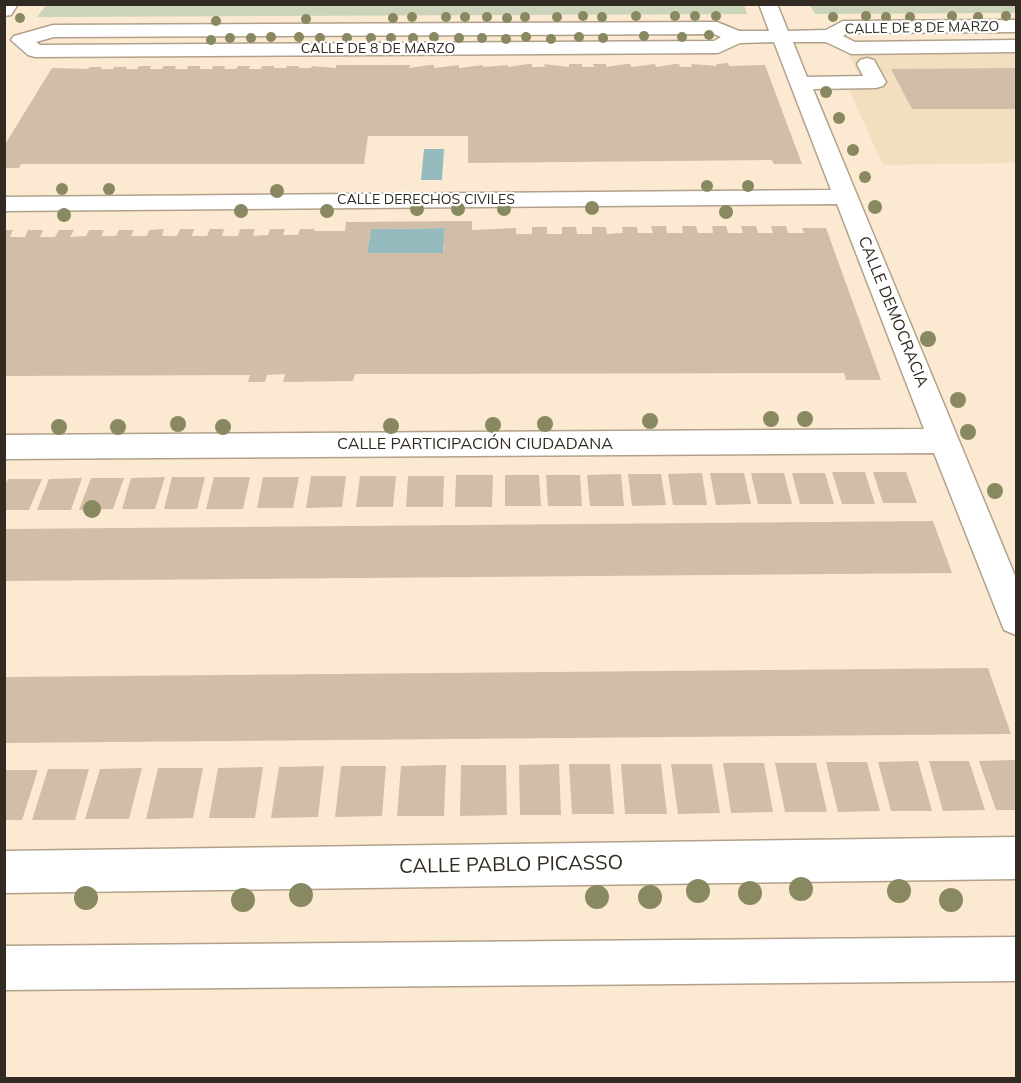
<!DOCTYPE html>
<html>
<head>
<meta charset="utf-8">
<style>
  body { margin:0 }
  #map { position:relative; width:1021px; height:1083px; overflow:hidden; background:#fbead1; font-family:Mulish,sans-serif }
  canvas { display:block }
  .frame { position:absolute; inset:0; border:6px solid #312b22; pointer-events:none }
</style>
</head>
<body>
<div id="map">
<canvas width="1021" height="1083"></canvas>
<div class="frame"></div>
</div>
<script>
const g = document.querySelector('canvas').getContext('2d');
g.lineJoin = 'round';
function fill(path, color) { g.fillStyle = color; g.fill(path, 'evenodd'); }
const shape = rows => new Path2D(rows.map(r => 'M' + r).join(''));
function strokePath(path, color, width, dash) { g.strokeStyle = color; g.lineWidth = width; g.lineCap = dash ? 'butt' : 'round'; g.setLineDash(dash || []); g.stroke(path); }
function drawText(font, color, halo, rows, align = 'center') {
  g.font = font + ' Mulish,sans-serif'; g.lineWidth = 4.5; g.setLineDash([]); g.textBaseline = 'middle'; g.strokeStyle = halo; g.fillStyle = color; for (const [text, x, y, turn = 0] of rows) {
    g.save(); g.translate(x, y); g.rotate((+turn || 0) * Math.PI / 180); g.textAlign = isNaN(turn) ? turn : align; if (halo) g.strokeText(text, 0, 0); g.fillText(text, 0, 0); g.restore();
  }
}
fill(shape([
  [1016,54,1016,163,883,165,843,77,859,76,849,55]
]), '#f3dfc0');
fill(shape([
  [47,4,744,4,747,14,37,17],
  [1016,4,1016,13,815,14,810,5]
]), '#cbd3bb');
fill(shape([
  [424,149,444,149,442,180,421,180],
  [445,228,443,253,367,253,371,229]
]), '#95bbbf');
fill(shape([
  [728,63,729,66,765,65,802,164,774,164,772,160,468,163,468,136,368,136,364,164,21,164,19,168,4,168,4,146,52,68,88,69,90,67,102,67,101,69,113,69,114,67,127,67,126,69,137,69,139,66,151,66,150,69,162,69,164,66,176,66,175,69,187,69,188,66,201,66,199,69,212,69,213,66,225,66,224,69,236,69,238,66,250,66,249,69,261,69,262,66,274,66,274,68,286,68,287,66,299,66,299,68,311,68,312,66,336,68,336,65,410,65,409,68,430,65,434,65,434,68,459,65,459,68,483,65,483,67,508,65,508,67,528,64,532,64,532,67,545,67,544,64,569,67,569,64,582,64,582,67,594,67,593,64,606,64,606,67,626,64,630,64,631,67,655,64,656,67,675,64,679,64,680,67,692,67,691,64,717,66,716,64],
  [1016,68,1016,109,912,109,891,69],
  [472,221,472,230,516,228,516,234,532,234,532,227,547,227,547,234,562,234,562,227,576,227,577,234,592,234,592,227,606,227,607,234,623,233,622,227,637,227,638,233,653,233,651,226,666,226,667,233,683,233,682,226,696,226,698,233,713,233,712,226,726,226,728,233,743,233,741,226,756,226,758,233,773,233,771,226,786,226,788,233,804,233,802,228,826,228,881,380,846,380,844,373,355,374,353,381,283,382,285,374,267,375,265,382,248,382,250,375,4,376,4,230,13,230,10,237,25,237,28,230,43,230,40,237,55,237,59,230,74,230,70,237,86,236,89,230,104,230,101,236,116,236,119,230,134,230,131,236,147,236,149,230,164,229,162,236,177,236,180,229,194,229,192,236,207,236,210,229,224,229,222,236,238,236,240,229,255,229,253,236,268,235,270,229,285,229,283,235,298,235,300,229,315,229,314,231,345,231,346,222],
  [445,228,443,253,367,253,371,229],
  [832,472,865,472,875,504,842,504],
  [873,472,906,472,917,503,883,503],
  [702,473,707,505,673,505,668,474],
  [710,473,744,473,751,504,716,505],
  [751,473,784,473,792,504,758,504],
  [792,473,825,473,834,504,800,504],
  [621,474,624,506,590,506,587,475],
  [628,474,661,474,666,505,632,506],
  [456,475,493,475,492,507,455,507],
  [505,475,539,475,541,506,505,506],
  [546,475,580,475,582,506,548,506],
  [311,476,346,476,342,507,306,508],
  [360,476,396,476,393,507,356,507],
  [408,476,444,476,443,507,406,507],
  [165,477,155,509,122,509,131,478],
  [172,477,205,477,197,509,164,509],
  [214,477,250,477,243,509,206,509],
  [263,477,299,477,293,508,257,508],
  [82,478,71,510,37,510,49,479],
  [91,478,124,478,113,509,79,510],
  [8,479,42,479,29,510,4,510,4,487],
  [933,521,952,573,4,581,4,529],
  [988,668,1011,734,4,743,4,677],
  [1016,760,1016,810,996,810,979,761],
  [918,761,932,811,891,811,878,762],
  [929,761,969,761,985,810,943,811],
  [826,762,867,762,880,811,838,812],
  [723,763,764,763,773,812,731,813],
  [775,763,816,763,827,812,785,812],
  [559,764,561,815,520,815,519,765],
  [569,764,610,764,614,814,572,814],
  [621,764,661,764,667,814,625,814],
  [671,764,712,764,720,813,678,814],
  [446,765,444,816,397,816,401,766],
  [461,765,506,765,507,815,460,816],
  [324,766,318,817,271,818,279,767],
  [341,766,386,766,382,816,335,817],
  [263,767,255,818,209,818,218,768],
  [142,768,129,819,85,819,100,769],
  [158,768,203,768,193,818,146,819],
  [48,769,89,769,75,820,32,820],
  [4,770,38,770,22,820,4,820]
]), '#d2bda8');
const minor = shape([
  [4,4,18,4,11,15,4,16,4,4],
  [759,4,777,4,788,31,826,30,843,21,1016,20,1016,32,847,33,843,36,855,42,1016,40,1016,52,851,54,826,42,793,42,807,77,863,76,857,64,860,60,867,58,874,60,886,82,883,86,876,88,813,89,1016,578,1016,635,1004,630,934,453,4,459,4,435,924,429,837,204,4,211,4,197,831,190,774,42,740,43,718,53,35,57,28,55,11,40,14,36,53,25,717,22,739,31,769,31,759,4],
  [714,34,721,37,714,41,40,45,36,42,54,37,714,34],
  [1016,837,1016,879,4,893,4,851,1016,837],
  [1016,937,1016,981,4,990,4,946,1016,937]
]);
strokePath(minor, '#b1a18a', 3);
fill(minor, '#fff');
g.fillStyle = '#888861';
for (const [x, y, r] of [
  [583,16,5],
  [636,16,5],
  [675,16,5],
  [695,16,5],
  [716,16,5],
  [866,16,5],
  [952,16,5],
  [1006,16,5],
  [412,17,5],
  [446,17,5],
  [465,17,5],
  [487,17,5],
  [525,17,5],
  [557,17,5],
  [602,17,5],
  [833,17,5],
  [886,17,5],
  [910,17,5],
  [978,17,5],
  [20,18,5],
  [393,18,5],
  [507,18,5],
  [306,19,5],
  [216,21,5],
  [709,35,5],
  [644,36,5],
  [271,37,5],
  [299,37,5],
  [434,37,5],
  [526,37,5],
  [579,37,5],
  [682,37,5],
  [230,38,5],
  [251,38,5],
  [320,38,5],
  [347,38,5],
  [371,38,5],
  [391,38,5],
  [413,38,5],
  [459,38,5],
  [482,38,5],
  [603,38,5],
  [506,39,5],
  [551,39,5],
  [211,40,5],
  [826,92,6],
  [839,118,6],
  [853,150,6],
  [865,177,6],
  [707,186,6],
  [748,186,6],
  [62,189,6],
  [109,189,6],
  [277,191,7],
  [875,207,7],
  [592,208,7],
  [417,209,7],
  [458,209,7],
  [504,209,7],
  [241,211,7],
  [327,211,7],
  [726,212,7],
  [64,215,7],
  [928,339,8],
  [958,400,8],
  [771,419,8],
  [805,419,8],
  [650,421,8],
  [178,424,8],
  [545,424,8],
  [493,425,8],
  [391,426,8],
  [59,427,8],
  [118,427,8],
  [223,427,8],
  [968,432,8],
  [995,491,8],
  [92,509,9],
  [801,889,12],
  [698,891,12],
  [899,891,12],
  [750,893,12],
  [301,895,12],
  [597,897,12],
  [650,897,12],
  [86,898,12],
  [243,900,12],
  [951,900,12]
]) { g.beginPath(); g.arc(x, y, r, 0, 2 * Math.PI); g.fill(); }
drawText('14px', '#312b22', '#fff', [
  ["CALLE DE 8 DE MARZO",922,28,-1],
  ["CALLE DE 8 DE MARZO",378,49],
  ["CALLE DERECHOS CIVILES",426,200]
]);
drawText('16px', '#312b22', '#fff', [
  ["CALLE DEMOCRACIA",893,312,68],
  ["CALLE PARTICIPACIÓN CIUDADANA",475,444]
]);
drawText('20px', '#312b22', '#fff', [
  ["CALLE PABLO PICASSO",511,865,-1]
]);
</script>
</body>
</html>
